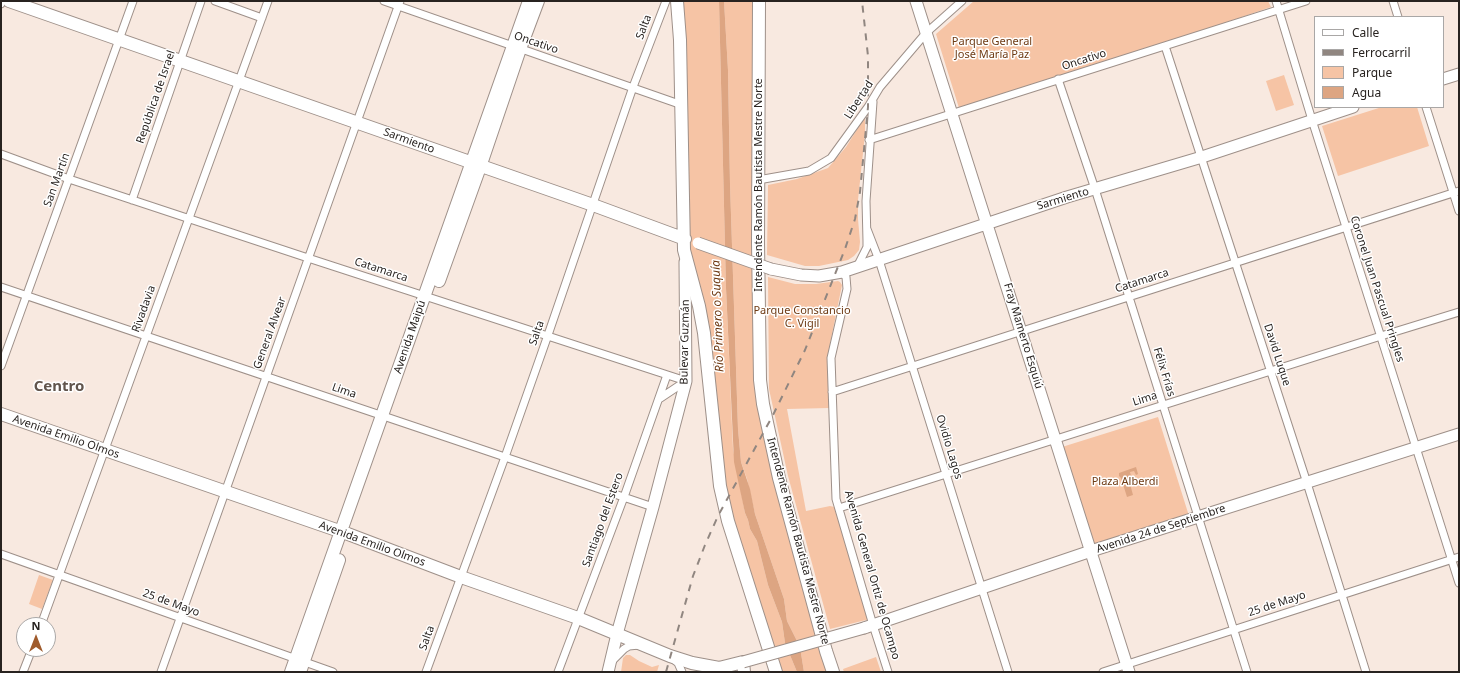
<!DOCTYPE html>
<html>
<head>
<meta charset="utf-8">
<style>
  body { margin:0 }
  #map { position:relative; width:1460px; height:673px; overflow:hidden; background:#f8e9e0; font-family:"Noto Sans",sans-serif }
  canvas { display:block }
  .frame { position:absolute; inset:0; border:2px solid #282320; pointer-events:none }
  .legend { position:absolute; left:1314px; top:16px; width:130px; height:92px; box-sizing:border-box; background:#fff; border:1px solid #a9a7a6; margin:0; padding:5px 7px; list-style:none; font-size:12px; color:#282320 }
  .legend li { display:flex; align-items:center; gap:8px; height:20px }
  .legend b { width:20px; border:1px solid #a9a7a6 }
  .north { position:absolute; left:16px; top:617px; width:40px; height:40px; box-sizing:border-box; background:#fff; border:1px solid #a9a7a6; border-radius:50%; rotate:0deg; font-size:11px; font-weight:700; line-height:16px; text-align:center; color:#282320 }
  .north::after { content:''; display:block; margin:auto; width:14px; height:18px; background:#9f5b2c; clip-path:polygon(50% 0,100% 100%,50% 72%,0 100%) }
</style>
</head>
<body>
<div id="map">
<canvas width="1460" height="673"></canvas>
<div class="frame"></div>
<ul class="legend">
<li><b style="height:5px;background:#fff"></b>Calle</li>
<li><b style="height:5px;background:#908680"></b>Ferrocarril</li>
<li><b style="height:11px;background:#f6c4a5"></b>Parque</li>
<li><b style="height:11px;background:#dda582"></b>Agua</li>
</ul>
<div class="north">N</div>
</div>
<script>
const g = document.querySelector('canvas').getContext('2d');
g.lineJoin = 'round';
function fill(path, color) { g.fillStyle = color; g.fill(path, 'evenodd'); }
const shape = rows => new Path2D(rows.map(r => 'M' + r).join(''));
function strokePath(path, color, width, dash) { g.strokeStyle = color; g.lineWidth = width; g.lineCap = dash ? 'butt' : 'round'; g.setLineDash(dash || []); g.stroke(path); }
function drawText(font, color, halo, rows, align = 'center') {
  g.font = font + ' "Noto Sans",sans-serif'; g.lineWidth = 3; g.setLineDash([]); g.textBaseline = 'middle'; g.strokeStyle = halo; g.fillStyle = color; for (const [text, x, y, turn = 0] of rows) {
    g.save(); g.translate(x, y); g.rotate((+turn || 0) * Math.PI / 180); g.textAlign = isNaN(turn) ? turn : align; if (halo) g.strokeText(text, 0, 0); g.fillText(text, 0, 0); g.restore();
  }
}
fill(shape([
  [677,1,719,1,726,288,733,449,745,513,748,520,750,529,757,541,768,585,782,622,785,643,797,672,776,672,728,521,710,396,684,250],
  [724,1,759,1,760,380,833,672,804,672,800,647,787,621,784,599,755,514,747,479,741,462,738,429,730,184,728,70],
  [974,1,1268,1,1271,7,1169,42,959,108,936,34],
  [1284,75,1294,105,1276,111,1266,81],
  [1382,107,1417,107,1429,146,1338,176,1322,126],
  [865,117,865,134,858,200,858,219,860,242,859,250,854,256,848,260,819,266,805,266,767,255,768,185,797,179,828,168,846,147],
  [768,277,795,284,816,284,838,281,840,282,842,285,830,344,829,408,787,409,806,511,830,506,839,508,870,619,830,629,788,476,769,389],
  [1158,417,1189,516,1091,545,1062,447],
  [39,575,53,580,42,609,29,604],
  [626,655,630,655,639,661,652,667,659,665,657,672,621,672,623,658],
  [876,657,881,672,844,672,843,669]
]), '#f6c4a5');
fill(shape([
  [719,1,724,1,728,70,730,184,738,429,741,462,750,489,755,514,784,599,787,621,800,647,804,672,797,672,785,643,782,622,768,585,757,541,750,529,748,520,745,513,734,462,726,288],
  [1136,467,1138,474,1136,475,1134,471,1130,472,1131,476,1126,478,1127,484,1130,484,1133,495,1127,497,1121,478,1119,476,1119,473]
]), '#dda582');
const street = shape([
  [215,1,262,18],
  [384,1,682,105],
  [1276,1,1312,120,1459,583],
  [1393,1,1398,17],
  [1,4,2,1],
  [1165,46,1307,483,1366,672],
  [1058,79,1095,189,1247,672],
  [1426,107,1459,211],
  [869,140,1306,1],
  [1,154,69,179,308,258,686,381],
  [758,180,809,171,831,158,868,107,880,87,926,33,962,1],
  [132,200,201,1],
  [867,229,879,260,1008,672],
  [857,267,867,247,867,241,866,201,873,102],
  [842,272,846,277,847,289,831,358,836,499,873,625,888,672],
  [1,287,653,507],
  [1,366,133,1],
  [832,392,1459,191],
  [659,399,686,381],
  [839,508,1381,336,1459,312],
  [1,554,333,672],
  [41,625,268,1],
  [673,659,678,663,682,672],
  [613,660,624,649,629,646,639,645],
  [23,672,32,649],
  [161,672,400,1],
  [426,672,505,457,548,335,633,87,666,1],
  [558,672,624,497,667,375],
  [1103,672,1459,557]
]);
const secondary = shape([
  [916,1,1129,672],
  [1443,79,1459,74],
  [771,269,801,275,819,276,842,272,1067,197,1202,157,1353,107],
  [864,628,1091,551,1459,434],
  [608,672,617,634,653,507,686,381,685,262]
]);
const primary = shape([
  [9,1,593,205,685,239],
  [677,1,680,40,684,250,699,306,704,333,720,486,728,521,776,672],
  [759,1,758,243,760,380,763,404,779,478,826,651,833,672],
  [439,281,480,167,520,49,538,1],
  [1,414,348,534,461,577,578,618,670,656,692,663,719,668,743,662,744,672],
  [291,672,529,1],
  [300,672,339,560]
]);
strokePath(street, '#9e9089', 9);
strokePath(secondary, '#9e9089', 13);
strokePath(primary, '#9e9089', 14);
strokePath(street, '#fff', 7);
strokePath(secondary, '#fff', 11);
strokePath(primary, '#fff', 12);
strokePath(shape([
  [666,672,693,576,705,545,718,516,773,415,805,350,845,249,855,219,860,192,868,107,868,56,862,1]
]), '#908680', 2, [7, 7]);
const secondaryBridge = shape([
  [698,243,771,269],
  [743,662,864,628]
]);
strokePath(secondaryBridge, '#9e9089', 13, []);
strokePath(secondaryBridge, '#fff', 11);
drawText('11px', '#282320', '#fff', [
  ["Salta",644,27,-69],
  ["Oncativo",536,43,19],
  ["Oncativo",1084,60,-18],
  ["República de Israel",156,97,-71],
  ["Libertad",859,100,-57],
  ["Sarmiento",409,141,20],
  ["San Martín",57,180,-70],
  ["Intendente Ramón Bautista Mestre Norte",759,185,-90],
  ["Sarmiento",1063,199,-17],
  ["Catamarca",381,270,18],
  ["Catamarca",1142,281,-18],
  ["Coronel Juan Pascual Pringles",1377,289,72],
  ["Rivadavia",144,309,-70],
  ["General Alvear",270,333,-70],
  ["Salta",537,333,-71],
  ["Fray Mamerto Esquiú",1023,336,73],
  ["Avenida Maipú",410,337,-71],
  ["Bulevar Guzmán",685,342,-89],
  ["David Luque",1277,355,72],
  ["Félix Frías",1164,372,73],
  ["Lima",344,391,19],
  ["Lima",1145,399,-18],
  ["Avenida Emilio Olmos",66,437,19],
  ["Ovidio Lagos",949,447,73],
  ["Santiago del Estero",603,520,-70],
  ["Avenida 24 de Septiembre",1161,529,-18],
  ["Intendente Ramón Bautista Mestre Norte",798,541,75],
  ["Avenida Emilio Olmos",372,544,20],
  ["Avenida General Ortiz de Ocampo",872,575,74],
  ["25 de Mayo",171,603,20],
  ["25 de Mayo",1277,604,-18],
  ["Salta",427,638,-70]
]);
drawText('11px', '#6e3a13', '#fff', [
  ["Parque General",992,42],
  ["José María Paz",992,55],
  ["Parque Constancio",802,311],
  ["C. Vigil",802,324],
  ["Plaza Alberdi",1125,482]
]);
drawText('italic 12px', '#6f3a13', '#fff', [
  ["Río Primero o Suquía",718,316,-92]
]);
drawText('bold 15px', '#61554d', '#fff', [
  ["Centro",59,387]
]);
</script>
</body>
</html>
